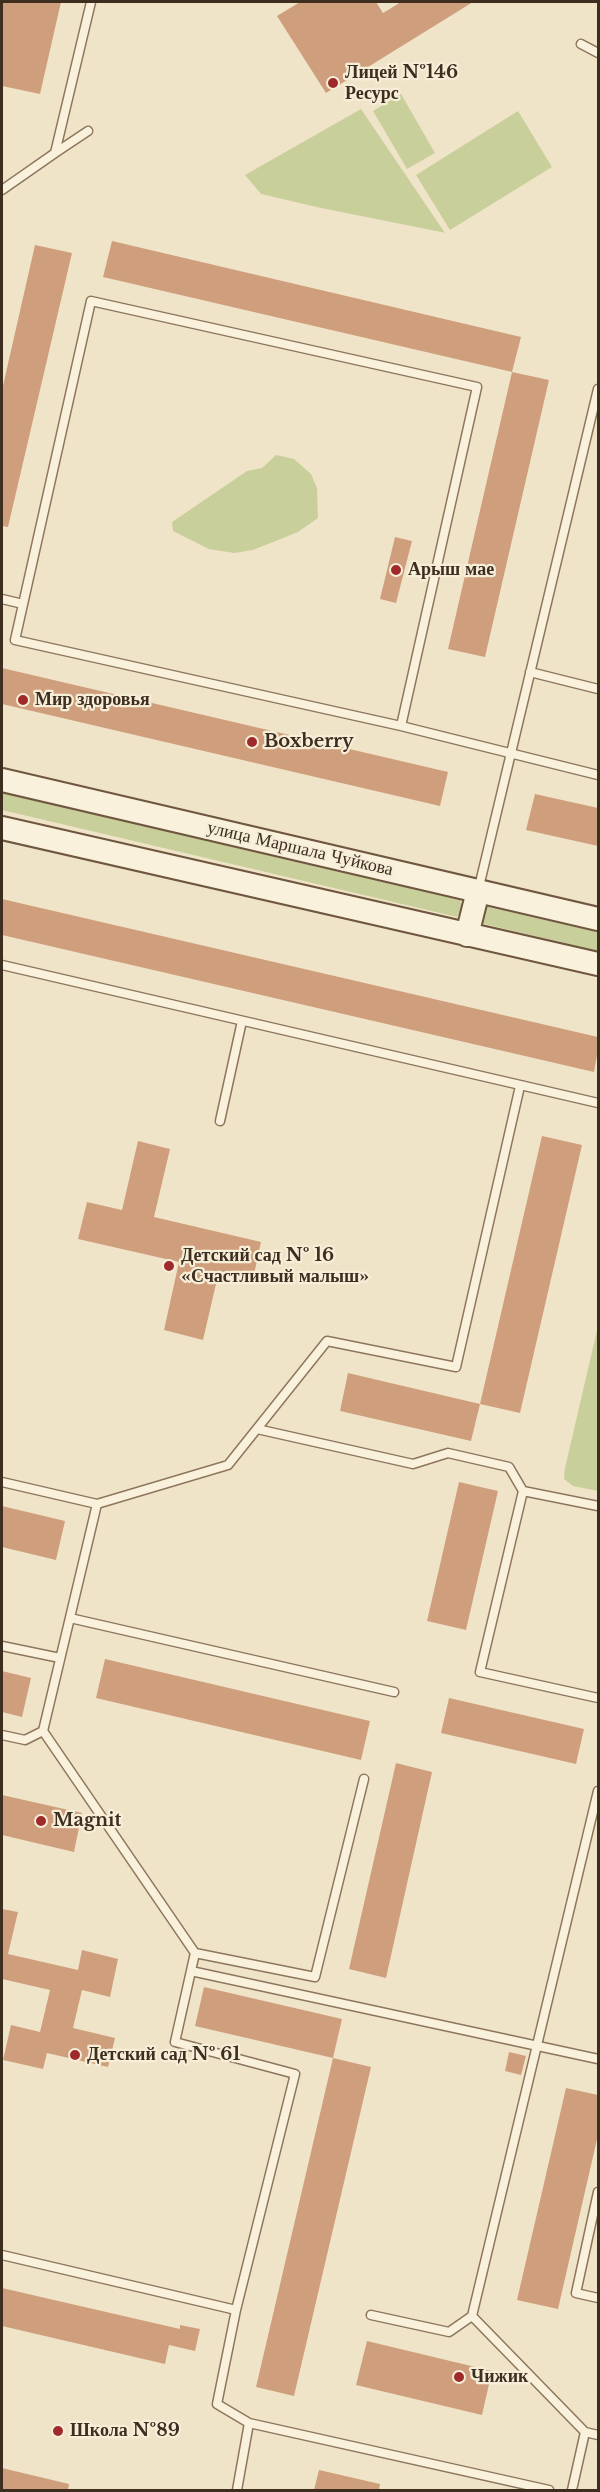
<!DOCTYPE html>
<html>
<head>
<meta charset="utf-8">
<style>
  body { margin:0 }
  #map { position:relative; width:600px; height:2492px; overflow:hidden; background:#f0e4c8; font-family:"Libre Baskerville",serif }
  canvas { display:block }
  .frame { position:absolute; inset:0; border:3px solid #3d2e20; pointer-events:none }
</style>
</head>
<body>
<div id="map">
<canvas width="600" height="2492"></canvas>
<div class="frame"></div>
</div>
<script>
const g = document.querySelector('canvas').getContext('2d');
g.lineJoin = 'round';
function fill(path, color) { g.fillStyle = color; g.fill(path, 'evenodd'); }
const shape = rows => new Path2D(rows.map(r => 'M' + r).join(''));
function strokePath(path, color, width, dash) { g.strokeStyle = color; g.lineWidth = width; g.lineCap = dash ? 'butt' : 'round'; g.setLineDash(dash || []); g.stroke(path); }
function drawText(font, color, halo, rows, align = 'center') {
  g.font = font + ' "Libre Baskerville",serif'; g.lineWidth = 4.5; g.setLineDash([]); g.textBaseline = 'middle'; g.strokeStyle = halo; g.fillStyle = color; for (const [text, x, y, turn = 0] of rows) {
    g.save(); g.translate(x, y); g.rotate((+turn || 0) * Math.PI / 180); g.textAlign = isNaN(turn) ? turn : align; if (halo) g.strokeText(text, 0, 0); g.fillText(text, 0, 0); g.restore();
  }
}
fill(shape([
  [401,94,435,153,407,169,373,111],
  [361,109,445,233,446,233,321,208,261,194,245,175],
  [518,111,552,167,450,230,416,175],
  [276,455,294,459,311,474,317,488,318,518,298,532,253,550,234,553,209,549,173,531,172,522,247,471,262,468],
  [2,793,460,900,463,909,457,917,2,810],
  [484,906,598,932,598,951,481,923],
  [598,1326,598,1491,573,1486,564,1479,565,1468]
]), '#c9cf9b');
fill(shape([
  [2,2,61,2,40,94,2,86],
  [300,2,376,2,383,13,401,2,473,2,326,93,277,16],
  [112,241,521,337,512,372,103,277],
  [35,245,72,253,8,527,2,526,2,390],
  [512,372,549,380,485,657,448,649],
  [395,537,412,541,396,603,380,599],
  [2,668,448,772,440,806,2,704],
  [535,794,598,808,598,846,526,830],
  [2,899,598,1037,598,1050,594,1072,2,935],
  [542,1136,582,1145,520,1413,480,1404],
  [138,1141,170,1149,154,1217,261,1242,253,1279,219,1271,203,1340,164,1330,179,1262,78,1239,87,1202,122,1210],
  [348,1373,480,1404,471,1441,340,1411],
  [459,1482,498,1491,466,1630,427,1621],
  [2,1506,65,1521,56,1560,2,1547],
  [105,1659,370,1721,361,1760,96,1698],
  [2,1671,31,1678,22,1717,2,1712],
  [449,1698,584,1729,576,1764,441,1733],
  [396,1763,432,1772,386,1978,349,1969],
  [2,1795,82,1813,74,1852,2,1835],
  [2,1909,18,1912,8,1954,78,1970,82,1950,118,1959,110,1997,82,1990,73,2028,115,2038,108,2067,47,2053,43,2069,3,2060,11,2025,40,2032,50,1990,2,1979],
  [204,1987,342,2019,333,2058,195,2026],
  [509,2052,526,2056,521,2075,505,2071],
  [333,2058,371,2067,294,2396,256,2387],
  [566,2088,598,2095,598,2135,558,2309,517,2300],
  [2,2288,180,2329,180,2325,200,2329,195,2351,169,2345,165,2364,2,2326],
  [367,2341,492,2371,482,2415,356,2385],
  [2,2468,69,2484,68,2490,2,2490],
  [319,2470,380,2484,379,2490,314,2490]
]), '#cf9f7d');
const service = shape([
  [581,44,598,53],
  [55,153,88,131],
  [2,190,55,153,91,2],
  [2,599,23,604],
  [530,672,598,689],
  [401,726,477,387,91,301,15,640,401,726,598,775],
  [478,891,598,389],
  [2,965,598,1103],
  [220,1121,242,1021],
  [257,1429,413,1464,448,1453,509,1467,523,1491],
  [2,1482,97,1504],
  [598,1506,523,1491,480,1672,598,1698],
  [70,1618,394,1692],
  [2,1646,60,1658],
  [43,1731,195,1953,315,1977,364,1779],
  [2,1735,25,1740,43,1731,97,1504,228,1465,327,1341,456,1367,520,1086],
  [195,1953,175,2042,295,2074,236,2310,217,2404,249,2423,549,2490],
  [191,1971,598,2059],
  [598,2192,576,2293,598,2298],
  [2,2255,236,2310],
  [371,2315,449,2332,472,2316],
  [585,2432,472,2316,598,1791],
  [237,2490,249,2423],
  [572,2490,585,2432,598,2435]
]);
const secondary = shape([
  [2,780,598,919],
  [2,828,598,964],
  [467,935,478,891]
]);
strokePath(service, '#8d765c', 11);
strokePath(secondary, '#6f573f', 26);
strokePath(service, '#faf1dc', 8);
strokePath(secondary, '#faf1dc', 22);
for (const [x, y, r, color] of [
  [333,83,6,"#9e2a2b"],
  [396,570,6,"#9e2a2b"],
  [23,700,6,"#9e2a2b"],
  [252,742,6,"#9e2a2b"],
  [169,1266,6,"#9e2a2b"],
  [41,1821,6,"#9e2a2b"],
  [75,2055,6,"#9e2a2b"],
  [459,2377,6,"#9e2a2b"],
  [58,2431,6,"#9e2a2b"]
]) { const dot = new Path2D(); dot.arc(x, y, r, 0, 2 * Math.PI); g.fillStyle = color; g.fill(dot); strokePath(dot, '#f7eed8', 2); }
drawText('bold 18px', '#3d2e20', '#f7eed8', [
  ["Лицей №146",345,73],
  ["Ресурс",345,94],
  ["Арыш мае",408,570],
  ["Мир здоровья",35,700],
  ["Boxberry",264,742],
  ["Детский сад № 16",181,1256],
  ["«Счастливый малыш»",181,1277],
  ["Magnit",53,1821],
  ["Детский сад № 61",87,2055],
  ["Чижик",471,2377],
  ["Школа №89",70,2431]
], 'left');
drawText('18px', '#3d2e20', '#f7eed8', [
  ["улица Маршала Чуйкова",300,849,13]
]);
</script>
</body>
</html>
